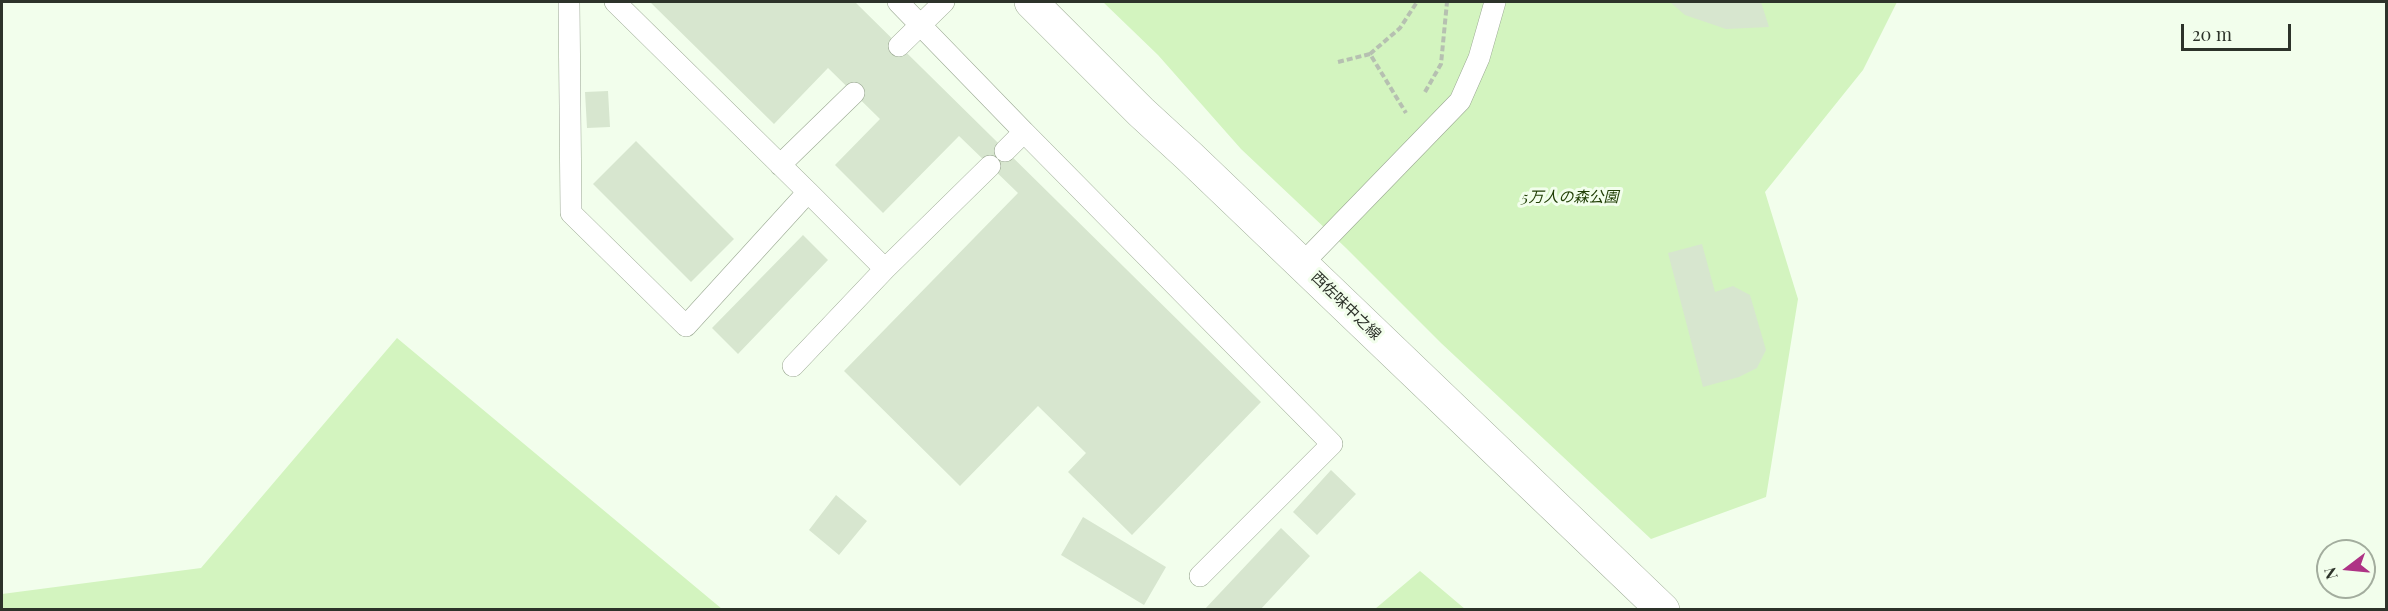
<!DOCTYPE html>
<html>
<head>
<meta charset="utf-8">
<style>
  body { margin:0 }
  #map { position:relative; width:2388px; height:611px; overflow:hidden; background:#f2feec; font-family:"Playfair Display",serif }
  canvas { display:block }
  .frame { position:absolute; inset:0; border:3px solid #2d332a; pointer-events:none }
  .north { position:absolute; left:2316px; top:539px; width:60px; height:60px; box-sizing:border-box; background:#f2feec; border:2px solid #a3ad9e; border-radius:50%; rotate:254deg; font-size:16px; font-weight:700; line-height:24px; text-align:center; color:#2d332a }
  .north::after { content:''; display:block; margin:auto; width:21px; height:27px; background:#ae3385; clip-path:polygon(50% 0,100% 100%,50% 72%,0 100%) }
  .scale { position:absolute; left:2181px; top:24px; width:110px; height:27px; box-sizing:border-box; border:3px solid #2d332a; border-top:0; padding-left:8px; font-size:18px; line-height:21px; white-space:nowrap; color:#2d332a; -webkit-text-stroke:4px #f2feec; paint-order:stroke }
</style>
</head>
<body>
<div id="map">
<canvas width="2388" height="611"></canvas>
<div class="frame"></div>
<div class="north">N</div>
<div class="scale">20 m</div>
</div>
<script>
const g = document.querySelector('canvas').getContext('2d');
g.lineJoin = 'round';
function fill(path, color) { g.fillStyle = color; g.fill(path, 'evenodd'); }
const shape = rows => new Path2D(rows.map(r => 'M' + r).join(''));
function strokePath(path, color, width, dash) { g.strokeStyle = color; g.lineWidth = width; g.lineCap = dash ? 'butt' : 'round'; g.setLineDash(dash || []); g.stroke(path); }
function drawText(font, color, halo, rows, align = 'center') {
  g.font = font + ' "Playfair Display","Noto Sans JP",serif'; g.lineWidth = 6; g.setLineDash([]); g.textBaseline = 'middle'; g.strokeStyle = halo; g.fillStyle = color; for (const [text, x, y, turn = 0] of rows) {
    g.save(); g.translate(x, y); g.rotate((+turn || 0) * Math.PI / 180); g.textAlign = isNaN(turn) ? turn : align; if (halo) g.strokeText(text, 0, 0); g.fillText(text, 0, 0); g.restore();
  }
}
fill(shape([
  [1103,2,1897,2,1863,70,1765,192,1798,299,1766,497,1651,539,1441,343,1346,248,1241,149,1158,55],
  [397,338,722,609,2,609,2,594,201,568],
  [1420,571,1465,609,1375,609]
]), '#d3f4bf');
fill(shape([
  [650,2,855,2,1261,402,1132,535,1068,472,1086,453,1038,406,960,486,844,371,1018,193,959,136,883,213,835,165,880,119,828,68,774,124],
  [1670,2,1761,2,1769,27,1726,29,1685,15],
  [608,91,610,127,587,128,585,92],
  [636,141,734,239,691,282,593,184],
  [803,235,828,260,738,354,712,328],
  [1702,244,1715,292,1733,286,1750,295,1766,350,1757,368,1739,377,1703,387,1668,253],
  [1331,470,1356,494,1317,535,1293,512],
  [836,495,867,521,839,555,809,530],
  [1083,517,1166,567,1144,605,1061,555],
  [1281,528,1310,556,1260,610,1204,610]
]), '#d7e6cf');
const lane = shape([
  [569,2,571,213,686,326,808,192,615,2],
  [898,2,1024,132],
  [899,46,944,2],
  [1005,151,1024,132,1332,444,1200,576],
  [780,165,854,93],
  [1302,264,1460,101,1479,58,1495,2],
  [885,269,990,166],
  [793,366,885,269,808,192]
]);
const secondary = shape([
  [1031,2,1141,112,1190,157,1663,610]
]);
strokePath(lane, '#9aa892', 22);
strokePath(secondary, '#9aa892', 34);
strokePath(shape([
  [1370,54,1400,28,1417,2],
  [1338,62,1370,54,1406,113],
  [1425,92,1441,64,1447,2]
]), '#b6c0b1', 4, [6, 3]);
strokePath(lane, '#fff', 21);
strokePath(secondary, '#fff', 33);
drawText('italic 15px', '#213f06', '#f2feec', [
  ["5万人の森公園",1570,197]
]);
drawText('15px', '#2d332a', '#f2feec', [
  ["西佐味中之線",1346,306,44]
]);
</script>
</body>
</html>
